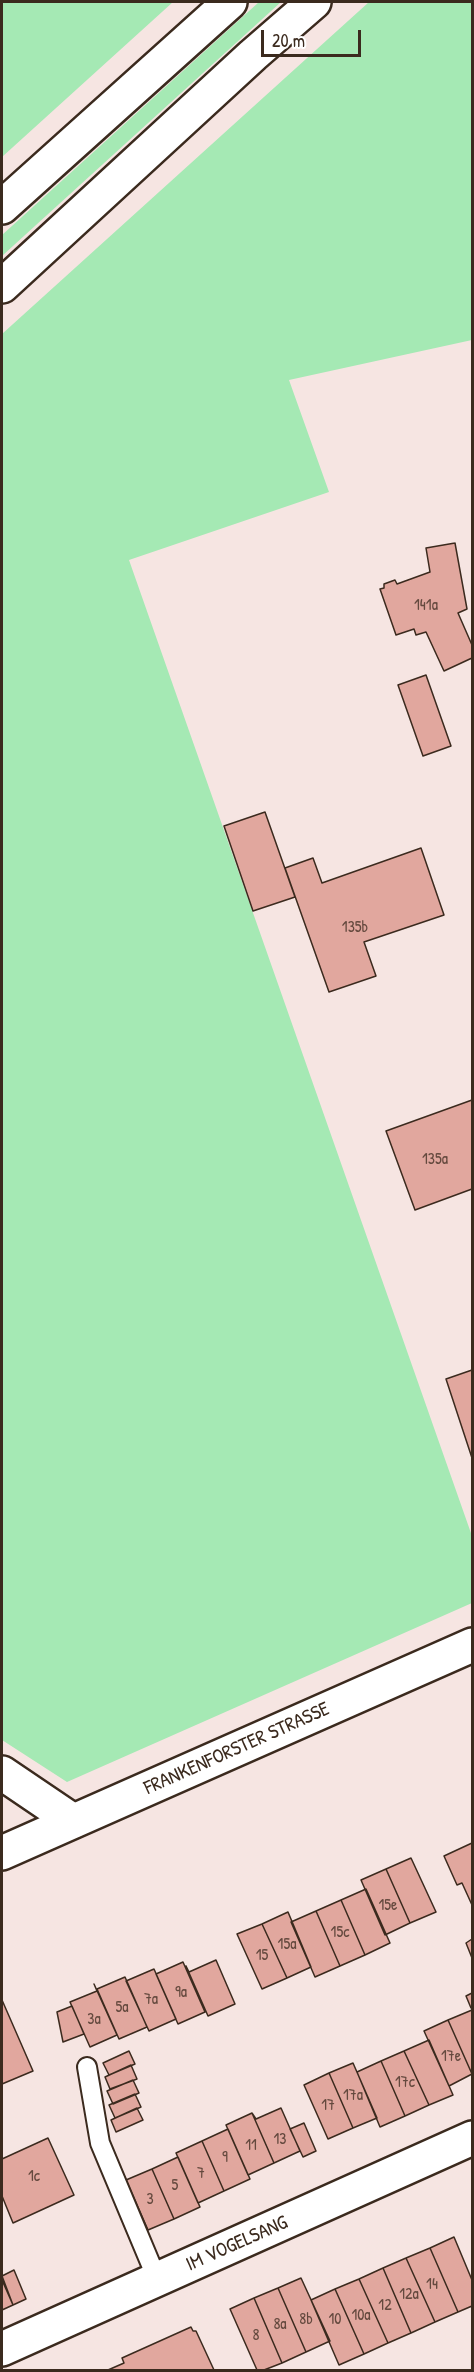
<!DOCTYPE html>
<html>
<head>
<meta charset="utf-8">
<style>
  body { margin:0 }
  #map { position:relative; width:474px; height:2372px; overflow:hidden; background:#f6e5e2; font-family:"Patrick Hand",sans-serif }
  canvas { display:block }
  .frame { position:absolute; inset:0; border:3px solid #3b2a1e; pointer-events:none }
  .scale { position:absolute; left:261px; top:30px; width:100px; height:27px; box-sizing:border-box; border:3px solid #3b2a1e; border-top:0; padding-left:8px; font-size:18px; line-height:21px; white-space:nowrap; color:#3b2a1e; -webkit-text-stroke:4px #fff; paint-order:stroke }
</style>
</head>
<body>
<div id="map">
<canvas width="474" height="2372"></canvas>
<div class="frame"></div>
<div class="scale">20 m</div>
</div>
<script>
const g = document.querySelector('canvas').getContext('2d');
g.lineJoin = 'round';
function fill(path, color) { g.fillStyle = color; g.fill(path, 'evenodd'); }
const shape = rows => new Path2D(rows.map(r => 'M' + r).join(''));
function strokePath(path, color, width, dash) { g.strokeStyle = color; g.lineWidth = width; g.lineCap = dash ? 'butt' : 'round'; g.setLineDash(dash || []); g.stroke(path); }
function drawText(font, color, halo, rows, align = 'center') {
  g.font = font + ' "Patrick Hand",sans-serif'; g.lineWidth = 5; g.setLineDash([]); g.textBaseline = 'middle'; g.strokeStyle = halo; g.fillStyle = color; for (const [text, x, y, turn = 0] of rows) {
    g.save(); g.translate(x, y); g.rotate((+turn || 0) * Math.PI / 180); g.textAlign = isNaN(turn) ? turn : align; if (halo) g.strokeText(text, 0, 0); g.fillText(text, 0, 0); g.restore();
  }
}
fill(shape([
  [2,2,173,2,2,157],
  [259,2,281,2,2,256,2,235],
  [369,2,472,2,472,340,289,380,329,492,129,560,472,1536,472,1603,67,1782,2,1740,2,334]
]), '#a5e9b4');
const building = shape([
  [455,543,467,609,458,613,472,645,472,658,444,671,426,632,416,635,414,629,396,635,380,589,384,588,384,584,395,580,397,584,430,572,426,548,455,543],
  [426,675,451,746,423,756,398,685,426,675],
  [265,812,295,897,253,911,224,826,265,812],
  [421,848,444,915,364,942,376,976,329,992,285,868,313,858,322,883,421,848],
  [472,1100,472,1189,415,1210,386,1131,472,1100],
  [472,1370,472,1458,446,1379,472,1370],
  [472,1843,472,1905,462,1883,457,1885,444,1856,472,1843],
  [411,1858,436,1912,410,1923,386,1869,411,1858],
  [386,1869,410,1923,385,1935,361,1880,386,1869],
  [366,1889,390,1943,365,1955,341,1900,366,1889],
  [341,1900,365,1955,340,1966,316,1911,341,1900],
  [316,1911,340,1966,315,1977,291,1922,316,1911],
  [288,1912,311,1967,287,1978,262,1924,288,1912],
  [262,1924,287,1978,262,1989,237,1934,262,1924],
  [472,1939,472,1958,466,1943,472,1939],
  [216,1960,235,2004,208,2016,186,1966,189,1972,216,1960],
  [183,1962,205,2012,178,2024,156,1974,183,1962],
  [154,1969,176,2019,149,2031,126,1981,154,1969],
  [125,1977,147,2027,119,2039,97,1989,125,1977],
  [94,1984,117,2035,90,2047,70,2002,97,1991,94,1984],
  [472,1993,472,2008,471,2008,466,1996,472,1993],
  [2,2000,33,2071,2,2084,2,2000],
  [72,2006,84,2034,63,2042,57,2012,72,2006],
  [472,2010,472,2074,448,2020,472,2010],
  [448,2020,472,2074,449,2086,424,2031,448,2020],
  [429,2040,453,2095,429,2105,404,2051,429,2040],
  [129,2051,135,2064,109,2075,103,2063,129,2051],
  [404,2051,429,2105,405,2116,381,2061,404,2051],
  [381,2061,405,2116,380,2127,357,2072,381,2061],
  [353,2063,377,2118,353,2128,329,2073,353,2063],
  [131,2065,137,2079,110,2089,105,2077,131,2065],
  [329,2073,353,2128,328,2139,304,2085,329,2073],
  [133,2080,139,2093,113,2104,107,2091,133,2080],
  [135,2094,141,2107,115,2118,109,2105,135,2094],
  [137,2108,143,2120,116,2132,111,2120,137,2108],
  [281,2108,300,2151,274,2163,252,2113,256,2119,281,2108],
  [252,2113,274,2163,248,2175,226,2125,252,2113],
  [304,2123,316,2151,303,2157,290,2129,304,2123],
  [228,2129,250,2179,224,2191,202,2141,228,2129],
  [48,2138,74,2195,13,2223,2,2196,2,2159,48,2138],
  [202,2141,224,2191,198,2203,176,2153,202,2141],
  [178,2157,200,2207,174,2219,152,2169,178,2157],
  [152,2169,174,2219,148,2230,126,2180,152,2169],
  [454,2237,472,2280,472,2306,458,2312,430,2248,454,2237],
  [430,2248,458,2312,435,2322,406,2258,430,2248],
  [406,2258,435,2322,411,2333,383,2268,406,2258],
  [383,2268,411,2333,388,2343,359,2279,383,2268],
  [14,2270,26,2299,13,2305,2,2276,14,2270],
  [301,2278,330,2341,306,2352,278,2288,301,2278],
  [359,2279,388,2343,364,2354,335,2289,359,2279],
  [2,2280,13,2305,2,2310,2,2280],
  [278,2288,306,2352,282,2363,254,2298,278,2288],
  [335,2289,364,2354,339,2365,311,2300,335,2289],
  [254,2298,282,2363,264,2370,257,2370,230,2309,254,2298],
  [191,2327,193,2331,196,2331,214,2370,108,2370,124,2363,122,2358,191,2327]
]);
fill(building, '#e1a79e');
strokePath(building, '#3b2a1e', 1.5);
const lane = shape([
  [87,2067,100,2143,157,2279]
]);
const street = shape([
  [2,1773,73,1821],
  [2,2349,472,2138]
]);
const secondary = shape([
  [2,1853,472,1645]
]);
const highway = shape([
  [2,207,230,2],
  [2,286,253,55,314,2]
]);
strokePath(lane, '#3b2a1e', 22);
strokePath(street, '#3b2a1e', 38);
strokePath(secondary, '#3b2a1e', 38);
strokePath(highway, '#3b2a1e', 38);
strokePath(lane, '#fff', 18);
strokePath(street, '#fff', 33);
strokePath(secondary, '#fff', 33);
strokePath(highway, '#fff', 33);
drawText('16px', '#64493e', null, [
  ["141a",426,606],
  ["135b",355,928],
  ["135a",435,1160],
  ["15e",388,1906],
  ["15c",340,1933],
  ["15a",287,1945],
  ["15",262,1956],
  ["9a",181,1993],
  ["7a",151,2000],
  ["5a",122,2008],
  ["3a",94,2020],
  ["17e",451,2057],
  ["17c",405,2083],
  ["17a",353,2096],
  ["17",328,2106],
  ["13",280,2140],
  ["11",251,2146],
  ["9",225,2158],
  ["7",201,2174],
  ["1c",34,2177],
  ["5",175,2186],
  ["3",150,2200],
  ["14",432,2285],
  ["12a",409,2295],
  ["12",385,2306],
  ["10a",361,2316],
  ["8b",306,2320],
  ["10",335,2320],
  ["8a",280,2325],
  ["8",256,2336]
]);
drawText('20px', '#3b2a1e', '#fff', [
  ["FRANKENFORSTER STRASSE",237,1749,-24],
  ["IM VOGELSANG",237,2244,-24]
]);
</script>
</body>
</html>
